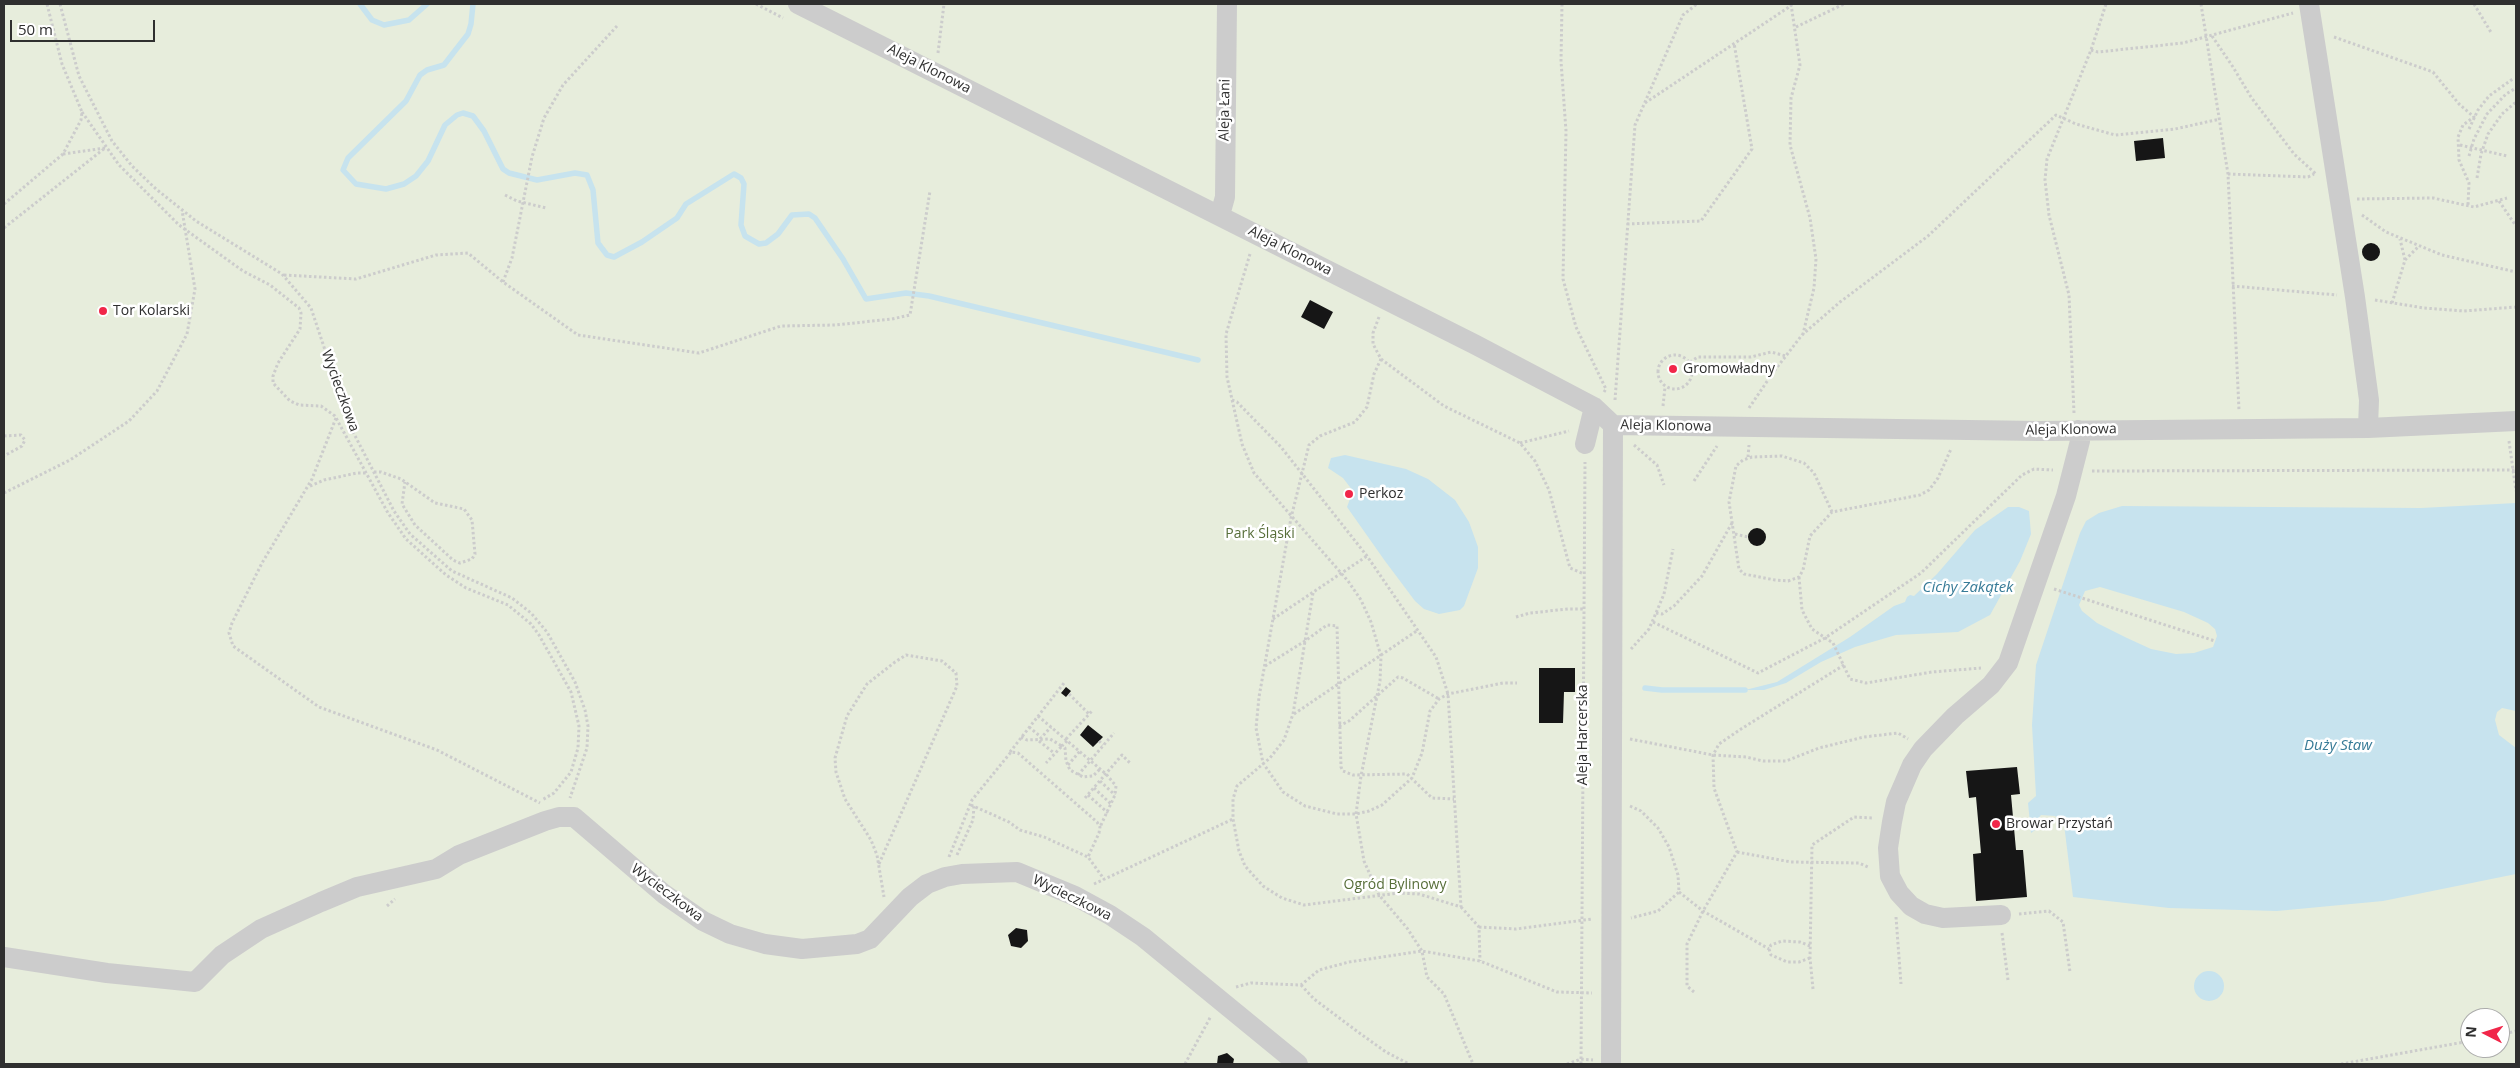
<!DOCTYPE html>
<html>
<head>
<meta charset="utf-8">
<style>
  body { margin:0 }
  #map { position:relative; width:2520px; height:1068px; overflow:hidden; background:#fff; font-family:"Open Sans",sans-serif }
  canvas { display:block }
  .frame { position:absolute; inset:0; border:5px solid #2f2f2f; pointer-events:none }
  .north { position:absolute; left:2460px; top:1008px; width:50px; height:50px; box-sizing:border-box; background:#fff; border:1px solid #acacac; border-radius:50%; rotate:275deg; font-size:14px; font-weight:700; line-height:20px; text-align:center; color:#2f2f2f }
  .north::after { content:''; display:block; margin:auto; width:18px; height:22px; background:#f12649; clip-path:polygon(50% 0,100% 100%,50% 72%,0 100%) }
  .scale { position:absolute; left:10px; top:20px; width:145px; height:22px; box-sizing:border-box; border:2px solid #2f2f2f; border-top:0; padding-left:6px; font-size:15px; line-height:18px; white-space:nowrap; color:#2f2f2f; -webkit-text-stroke:4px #fff; paint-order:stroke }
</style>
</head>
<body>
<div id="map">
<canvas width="2520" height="1068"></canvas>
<div class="frame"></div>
<div class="north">N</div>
<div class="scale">50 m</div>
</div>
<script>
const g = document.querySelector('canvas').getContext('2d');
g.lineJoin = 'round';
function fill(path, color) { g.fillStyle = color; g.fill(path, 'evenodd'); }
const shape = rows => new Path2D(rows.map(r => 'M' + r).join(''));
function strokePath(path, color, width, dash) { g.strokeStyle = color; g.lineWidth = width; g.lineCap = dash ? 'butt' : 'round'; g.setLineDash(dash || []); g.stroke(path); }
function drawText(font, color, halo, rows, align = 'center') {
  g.font = font + ' "Open Sans",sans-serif'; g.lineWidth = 5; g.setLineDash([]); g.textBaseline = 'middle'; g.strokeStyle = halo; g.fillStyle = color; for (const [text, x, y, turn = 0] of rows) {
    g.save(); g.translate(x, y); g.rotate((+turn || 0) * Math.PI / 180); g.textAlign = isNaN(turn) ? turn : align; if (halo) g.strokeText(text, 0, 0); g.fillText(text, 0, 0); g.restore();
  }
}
fill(shape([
  [4,4,2516,4,2516,1064,4,1064],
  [2470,1018,2500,1018,2500,1048,2470,1048]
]), '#e7eddc');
fill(shape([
  [1345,455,1406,469,1428,479,1455,500,1469,522,1478,547,1478,568,1464,606,1460,610,1439,614,1424,609,1415,601,1385,561,1347,507,1353,491,1343,478,1328,468,1331,458],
  [2516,503,2516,711,2502,708,2497,712,2495,720,2499,735,2516,748,2516,874,2383,901,2277,911,2169,908,2073,897,2064,824,2055,816,2041,815,2037,820,2035,830,2031,833,2028,803,2036,796,2032,725,2036,665,2080,533,2086,521,2099,513,2122,506,2421,508],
  [2100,587,2184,612,2208,623,2215,629,2217,636,2213,647,2194,653,2176,654,2151,649,2127,638,2097,623,2082,611,2079,605,2085,591],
  [2008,507,2019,507,2029,511,2031,534,2020,561,1990,615,1958,632,1896,635,1855,647,1821,662,1786,683,1764,690,1745,690,1777,682,1850,637,1894,606,1905,602,1907,597,1910,595,1914,596,1937,574,1975,530],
  '2194 986a15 15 0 1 1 30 0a15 15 0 1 1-30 0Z'
]), '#c7e3ee');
strokePath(shape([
  [360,4,372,20,384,25,409,20,427,4],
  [473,4,471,24,468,34,454,52,444,65,427,70,420,75,406,101,348,158,343,170,356,184,386,189,404,184,416,176,428,161,445,125,457,115,463,113,473,116,484,131,503,169,509,173,537,180,575,173,587,175,593,190,598,243,607,255,614,257,642,242,677,218,686,204,734,174,741,178,744,184,741,225,745,236,759,244,766,243,778,234,792,215,809,214,815,218,843,259,866,299,906,293,929,296,1198,360],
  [1645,688,1662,690,1745,690]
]), '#c7e3ee', 5.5);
fill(shape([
  [2163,138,2165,158,2136,161,2134,141],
  '2362 252a9 9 0 1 1 18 0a9 9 0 1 1-18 0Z',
  [1310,300,1333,312,1324,329,1301,317],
  '1748 537a9 9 0 1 1 18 0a9 9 0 1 1-18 0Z',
  [1539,668,1575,668,1575,692,1564,692,1563,723,1539,723],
  [1066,687,1071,691,1066,697,1061,693],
  [1088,725,1103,737,1093,747,1080,735],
  [2017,767,2020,794,2011,795,2016,850,2023,850,2027,897,1976,901,1973,854,1981,853,1976,797,1969,798,1966,771],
  [1016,928,1027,930,1028,941,1021,948,1011,946,1008,935],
  [1227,1053,1234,1059,1233,1064,1217,1064,1218,1056]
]), '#161616');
strokePath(shape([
  [60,4,79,76,112,141,132,166,156,189,196,221,282,274,311,308,351,428,394,511,410,534,452,571,512,598,531,613,547,632,575,682,585,710,588,726,587,748,570,798],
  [756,4,783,18],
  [1562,4,1561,61,1566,131,1563,279,1576,327,1606,389,1604,392],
  [1791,4,1800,65,1791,98,1790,145,1810,218,1816,259,1814,288,1803,334],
  [2201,4,2228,174,2239,410],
  [2474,4,2492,34],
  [1796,27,1844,4],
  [2212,36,2233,67,2251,97,2294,154,2316,174],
  [2334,37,2433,72,2459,104,2474,117,2463,125,2458,137,2459,160,2469,183,2468,205],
  [2091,50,2098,52,2183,43,2293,13],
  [938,53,944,4],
  [1645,103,1792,5],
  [82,112,119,165,179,225,243,271,270,285,299,308,301,313,300,329,278,363,273,376,273,383,290,401,299,405,321,406,335,416,388,513,406,539,446,575,466,588,508,605,531,624,539,635,571,692,579,726,578,748,571,772,554,793,542,800],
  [2469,129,2478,110,2489,96,2514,78],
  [2460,145,2507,156],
  [63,154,105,148],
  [2469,156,2474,139,2487,114,2506,94,2516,88],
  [2228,174,2308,177,2314,174],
  [2477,178,2481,154,2488,134,2502,114,2516,102],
  [505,195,517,201,546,208],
  [2357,199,2433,198,2474,207,2507,198],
  [2499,201,2516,226],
  [4,204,63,154,81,120,82,112,62,64,47,4],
  [2362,215,2386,232,2442,255,2516,272],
  [1627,224,1701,221,1752,149,1734,43],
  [4,228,105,148],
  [1250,254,1226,334,1227,377,1242,444,1254,473,1348,581,1361,600,1371,622,1381,656,1380,681,1361,776,1356,814,1364,861,1379,895,1407,928,1422,951,1427,977,1444,994,1473,1064],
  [2405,260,2419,246],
  [284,275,356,279,436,255,468,253,503,282,578,335,699,353,781,326,835,325,892,319,910,315,930,191],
  [503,282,512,258,532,157,544,118,563,85,617,26],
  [2232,286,2337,295],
  [2375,300,2424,308,2464,311,2516,307],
  [2392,303,2405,260,2400,239],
  [1379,317,1373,333,1373,344,1381,359,1374,374,1367,407,1355,422,1320,436,1309,445,1291,518,1259,697,1256,728,1263,763,1283,792,1305,806,1337,814,1356,814,1369,811,1382,805,1412,778,1422,753,1430,711,1439,699,1448,694,1503,683,1517,683],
  '1658 372a17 17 0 1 1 34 0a17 17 0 1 1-34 0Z',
  [1381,359,1444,406,1520,443,1535,461,1549,490,1570,568,1584,574],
  [1690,362,1698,357,1751,357,1771,352,1786,356],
  [1232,400,1237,402,1281,447,1367,556,1436,657,1448,694,1461,907,1419,894,1399,893,1304,905,1282,898,1263,886,1245,866,1239,851,1233,819,1233,799,1237,786,1270,758,1284,740,1293,714,1313,593],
  [1615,400,1635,125,1683,15,1697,4],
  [1663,406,1665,387],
  [1749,408,1772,374,1802,335,1840,302,1928,236,2056,115,2076,124,2115,135,2175,129,2220,119],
  [2074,413,2069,295,2049,215,2045,180,2047,159,2091,50,2106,4],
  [336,418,312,479,262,563,232,623,229,633,233,646,319,707,437,750,540,803],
  [4,436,21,435,25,440,22,446,4,456],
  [2509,441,2516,491],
  [1520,443,1569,431],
  [1634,445,1657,465,1664,485],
  [1748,457,1749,445],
  [2092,471,2516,470],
  [374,472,381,472,401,479,435,503,464,509,472,520,475,554,472,559,460,563,453,560,415,525,402,504,405,482],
  [1694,481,1717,446],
  [310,486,324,480,357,473,366,473],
  [4,493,70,460,129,421,157,391,187,334,195,289,182,210],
  [1832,512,1814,473,1804,463,1782,456,1752,457,1743,460,1736,466,1729,502,1739,569,1744,574,1775,580,1788,581,1799,577,1803,570,1810,536,1832,512,1920,495,1929,490,1938,478,1951,449],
  [1735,534,1748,537],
  [1799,577,1802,610,1812,629,1833,643,1850,679,1866,683,1932,672,1981,668],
  [2054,589,2215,641],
  [1656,613,1662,614,1674,606,1702,576,1732,523],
  [1516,617,1530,613,1568,609,1583,609],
  [1273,619,1367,556],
  [1653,622,1758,673,1825,638,1921,573,2022,475,2034,469,2053,470],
  [1631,649,1649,629,1656,613,1664,594,1673,549],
  [1265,666,1305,641,1327,625,1337,626,1341,767,1343,771,1353,775,1407,774,1432,798,1454,799],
  [1069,694,1089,714],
  [1294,714,1418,630],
  [1038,716,1106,774,1116,786,1115,795,1100,827],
  [1339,726,1349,721,1398,677,1403,678,1439,699],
  [1029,727,1041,737],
  [1021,737,1027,740,1050,739,1062,746,1046,763],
  [1040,739,1051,727],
  [1066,739,1092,711],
  [1630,739,1713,755,1746,757,1763,761,1786,761,1819,748,1864,737,1898,733,1908,739],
  [1039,741,1054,753],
  [1067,741,1062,746,1065,748,1066,761,1070,770,1083,777,1093,776,1100,769],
  [1099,741,1103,745],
  [1010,752,1064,683],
  [1068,765,1080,751],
  [1078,775,1114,733],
  [1100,781,1115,795],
  [1094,788,1111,804],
  [1088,795,1108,813],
  [1085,798,1122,755,1131,764],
  [971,805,1009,822,1020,830,1044,837,1088,857,1104,879],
  [1630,806,1641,811,1658,828,1669,847,1678,875,1679,892,1658,911,1631,918],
  [1737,852,1791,862,1859,863,1870,868],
  [957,855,973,820,974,806],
  [949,857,972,800,1011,752,1018,753,1097,822,1100,827,1099,833,1088,857],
  [879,864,957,686,956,673,942,661,906,655,895,662,867,684,847,716,835,758,836,772,845,799,871,840,877,855,884,897],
  [1094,884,1233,819],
  [1679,892,1703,911,1769,949],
  [387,906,395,899],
  [1461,907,1479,927,1480,961],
  [2019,914,2049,911,2063,922,2070,972],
  [1896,917,1901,984],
  [1479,927,1516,929,1592,919],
  [2002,933,2008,980],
  [1810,958,1799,962,1787,962,1771,955,1769,949,1771,945,1782,941,1800,942,1810,946],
  [1301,985,1314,999,1358,1032,1386,1052,1409,1064],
  [1236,987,1251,983,1301,985,1319,970,1349,962,1422,951,1480,961,1557,992,1592,993],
  [1813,989,1810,958,1812,845,1854,817,1873,818],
  [1694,992,1687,986,1687,944,1703,911,1737,852,1714,788,1713,755,1719,744,1741,729,1844,665],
  [2500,1035,2516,1031],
  [1185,1064,1211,1016],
  [1567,1064,1581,1059,1593,1060],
  [1581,1064,1585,462],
  [2341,1064,2470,1041]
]), '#ccc', 3, [2.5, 2.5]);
strokePath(shape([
  [798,4,1474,344,1594,407,1613,425,2039,431,2368,428,2516,421],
  [2309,4,2355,297,2369,400,2368,428],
  [1220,215,1225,197,1227,4],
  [1585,444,1594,407],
  [2001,915,1943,918,1925,914,1911,906,1899,893,1890,876,1888,848,1892,822,1896,802,1912,765,1923,749,1955,716,1991,685,2008,663,2066,496,2080,441,2078,430],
  [4,957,107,973,195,982,222,955,261,929,321,902,357,887,436,869,459,855,545,821,559,817,574,817,664,894,703,921,730,934,765,944,802,949,857,944,870,939,910,897,927,884,945,877,962,874,1017,872,1075,896,1110,915,1143,937,1298,1064],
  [1611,1064,1613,425]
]), '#ccc', 20);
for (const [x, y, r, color] of [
  [103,311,5,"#f12649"],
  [1673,369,5,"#f12649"],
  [1349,494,5,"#f12649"],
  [1996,824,5,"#f12649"]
]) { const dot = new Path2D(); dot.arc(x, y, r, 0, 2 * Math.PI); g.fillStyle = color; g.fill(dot); strokePath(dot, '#fff', 2); }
drawText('14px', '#2f2f2f', '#fff', [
  ["Aleja Klonowa",929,69,27],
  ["Aleja Łani",1225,110,-89],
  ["Aleja Klonowa",1290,251,27],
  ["Wycieczkowa",340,391,70],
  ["Aleja Klonowa",1666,426,1],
  ["Aleja Klonowa",2071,430,-1],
  ["Aleja Harcerska",1583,735,-90],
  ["Wycieczkowa",667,893,37],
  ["Wycieczkowa",1072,898,26]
]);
drawText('14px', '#2f2f2f', '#fff', [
  ["Tor Kolarski",113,311],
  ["Gromowładny",1683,369],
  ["Perkoz",1359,494],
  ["Browar Przystań",2006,824]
], 'left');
drawText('14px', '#576e39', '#fff', [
  ["Park Śląski",1260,534],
  ["Ogród Bylinowy",1395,885]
]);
drawText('italic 15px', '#377b97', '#fff', [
  ["Cichy Zakątek",1968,588],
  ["Duży Staw",2338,746]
]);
</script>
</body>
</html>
